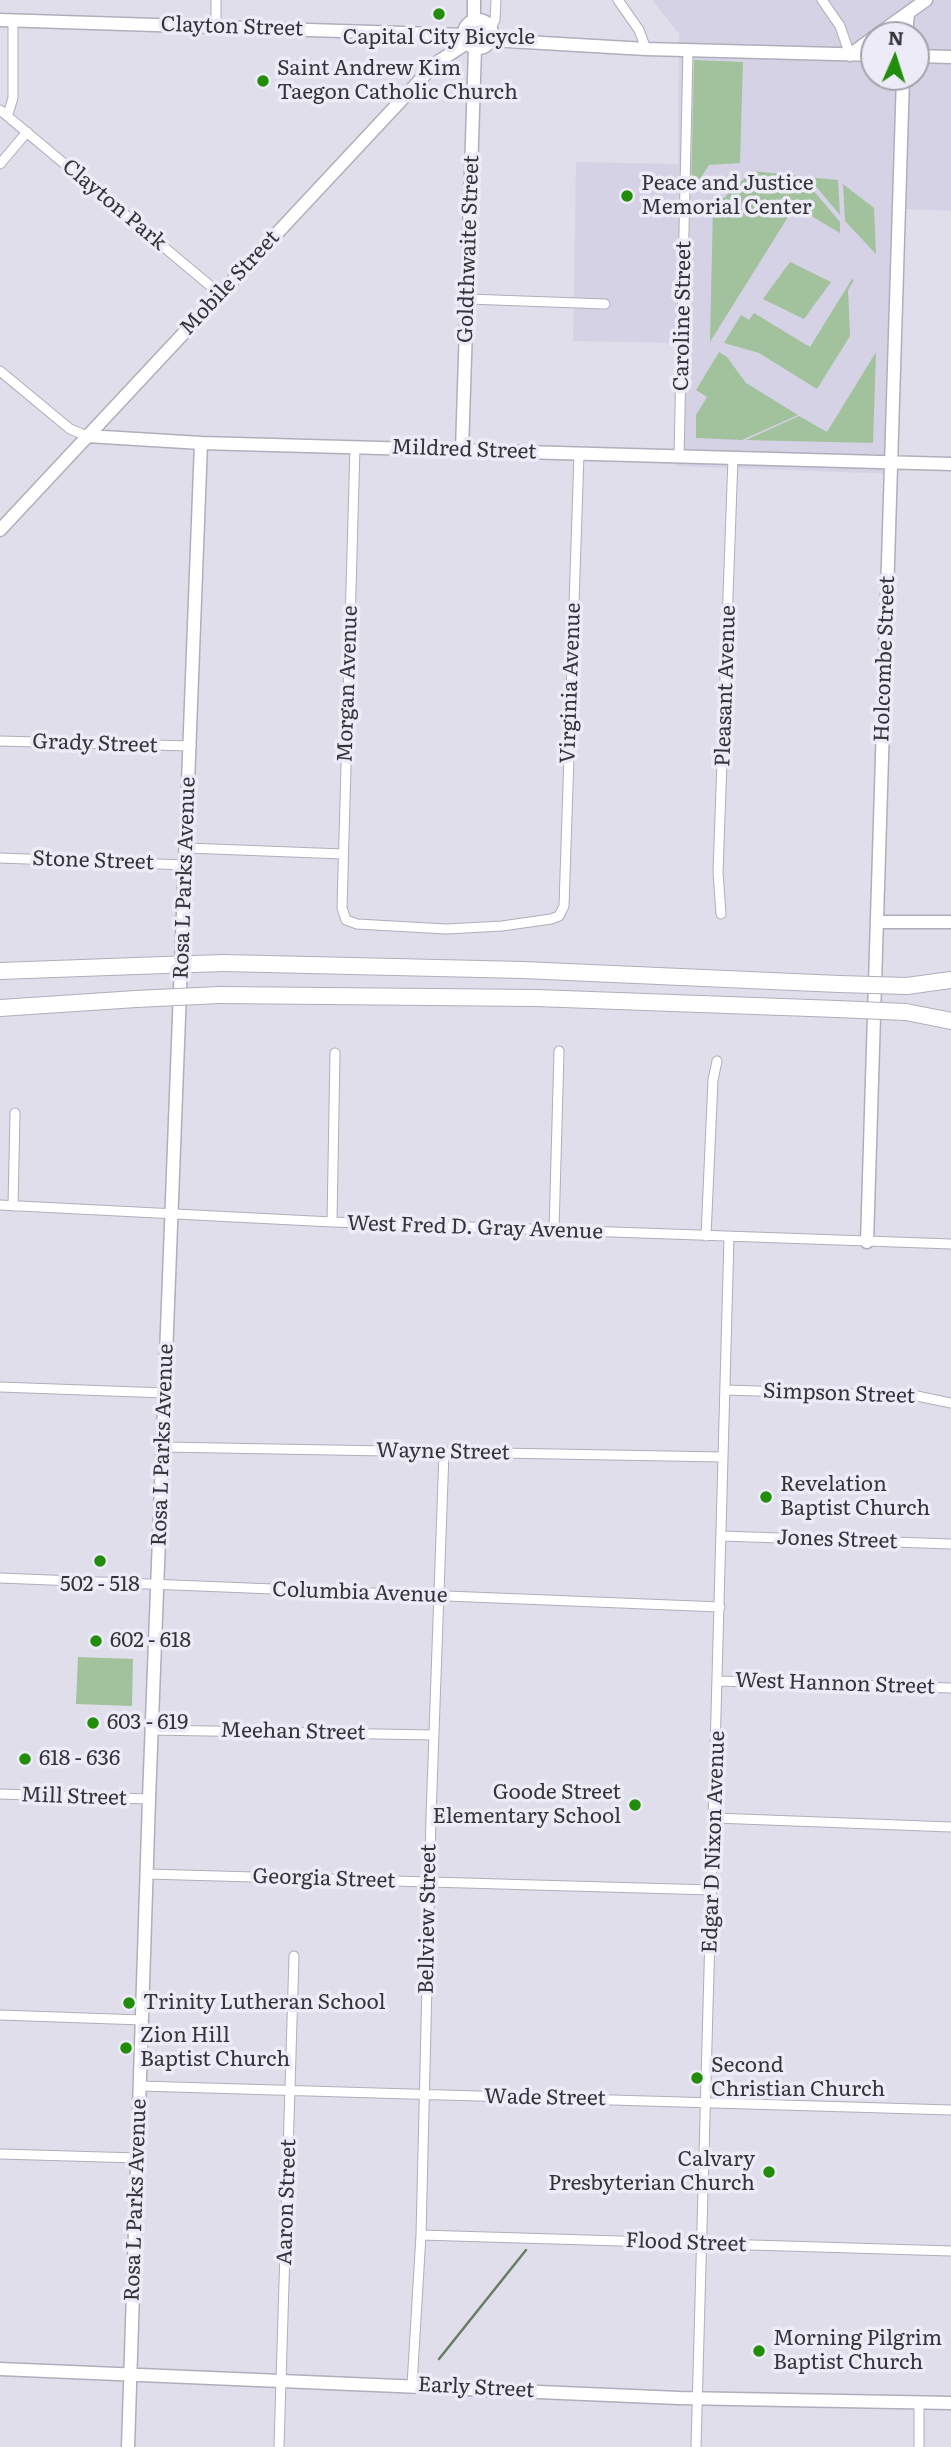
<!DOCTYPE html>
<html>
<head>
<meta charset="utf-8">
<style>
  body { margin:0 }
  #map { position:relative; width:951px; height:2447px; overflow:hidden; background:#e0deeb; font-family:Literata,serif }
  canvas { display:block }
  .north { position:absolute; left:860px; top:21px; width:70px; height:70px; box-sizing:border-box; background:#edebf8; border:2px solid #a3a2ac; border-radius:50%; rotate:3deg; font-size:19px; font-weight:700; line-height:28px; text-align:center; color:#353439 }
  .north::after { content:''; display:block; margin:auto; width:24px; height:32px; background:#228c0b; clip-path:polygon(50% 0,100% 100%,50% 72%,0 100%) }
</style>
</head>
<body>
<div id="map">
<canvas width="951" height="2447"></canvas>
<div class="north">N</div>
</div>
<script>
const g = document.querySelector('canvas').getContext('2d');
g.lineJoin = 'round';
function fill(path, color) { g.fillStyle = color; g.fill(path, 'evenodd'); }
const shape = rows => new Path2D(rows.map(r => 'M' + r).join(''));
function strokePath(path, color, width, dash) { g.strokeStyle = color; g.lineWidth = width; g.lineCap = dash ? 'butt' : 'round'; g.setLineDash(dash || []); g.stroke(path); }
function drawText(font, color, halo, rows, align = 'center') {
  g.font = font + ' Literata,serif'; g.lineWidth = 7; g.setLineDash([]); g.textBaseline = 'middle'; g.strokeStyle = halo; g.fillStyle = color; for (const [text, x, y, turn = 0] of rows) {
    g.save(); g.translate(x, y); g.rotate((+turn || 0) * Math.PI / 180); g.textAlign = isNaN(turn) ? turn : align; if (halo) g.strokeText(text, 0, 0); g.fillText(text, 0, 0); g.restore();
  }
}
fill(shape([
  [652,0,951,0,951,211,906,209,897,474,675,466,675,343,573,341,576,162,678,164,679,34],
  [874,35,916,35,916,77,874,77]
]), '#d5d2e6');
fill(shape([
  [694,60,743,62,740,163,709,165,691,193],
  [752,171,801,176,840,222,840,233,781,198,776,207,788,217,710,342,713,203,718,198,724,198],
  [808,177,838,180,840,215],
  [843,184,874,208,876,254,845,221],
  [790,262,831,282,804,319,763,299],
  [852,279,854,280,848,290,850,336,817,389,759,353,724,343,741,315,749,320,754,313,810,347],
  [719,352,727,357,746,383,798,415,742,440,696,438,696,415,707,397,696,390],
  [876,352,873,443,746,440,799,416,827,432],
  [78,1657,133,1659,132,1706,76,1704]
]), '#a2c19d');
strokePath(shape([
  [439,2359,526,2250]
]), '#657e62', 2.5);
const street = shape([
  [216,0,216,25],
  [618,0,639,30,646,49],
  [822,0,840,26,850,55],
  [491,27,495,20,496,0],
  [0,110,220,294],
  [8,114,13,98,13,20],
  [0,164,27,132],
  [468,299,605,304],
  [0,371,70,429,87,436],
  [355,447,342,908,346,920,357,924,446,929,502,926,551,919,559,916,564,906,579,454],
  [679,456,688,51],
  [0,741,191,746],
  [187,848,343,854],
  [0,858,185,865],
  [721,914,718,872,733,458],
  [0,1205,332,1222,951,1244],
  [13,1206,15,1113],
  [332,1222,335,1053],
  [554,1231,559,1051],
  [706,1236,713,1080,717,1061],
  [0,1387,165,1393],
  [725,1390,917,1396,951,1403],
  [163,1447,723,1457],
  [722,1536,951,1544],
  [0,1578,720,1607],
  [719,1681,951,1688],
  [152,1730,434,1735],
  [0,1794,149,1799],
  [715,1818,951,1827],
  [147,1874,712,1890],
  [0,2015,142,2020],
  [140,2086,951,2110],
  [0,2154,138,2158],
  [421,2235,951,2251],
  [412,2385,421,2235,431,1817,444,1452],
  [919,2404,919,2447],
  [279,2447,294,1956],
  [696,2447,729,1237]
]);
const secondary = shape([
  '464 34a14 14 0 1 1 28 0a14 14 0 1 1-28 0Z',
  [0,20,464,35],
  [474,21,474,0],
  [877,35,926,0],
  [906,35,908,13],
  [491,40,646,49,874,55],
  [850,55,874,37],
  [916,56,951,57],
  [87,436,201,443,951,464],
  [462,450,475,48],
  [0,530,436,63,467,43],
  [877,922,951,922],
  [867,1242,903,77],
  [0,2369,679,2398,951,2403],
  [128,2447,149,1799,201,443]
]);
const highway = shape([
  [223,963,523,970,839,984],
  [0,971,136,966],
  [907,986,951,980],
  [219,995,536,998,837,1009],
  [0,1008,136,999],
  [906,1012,951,1021]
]);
strokePath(street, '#b0aeba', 11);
strokePath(secondary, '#b0aeba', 15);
strokePath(highway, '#b0aeba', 18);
strokePath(street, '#fff', 9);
strokePath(secondary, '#fff', 12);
strokePath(highway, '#fff', 16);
const highwayBridge = shape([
  [136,966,223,963],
  [839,984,907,986],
  [136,999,219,995],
  [837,1009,906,1012]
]);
strokePath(highwayBridge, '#b0aeba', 18, []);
strokePath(highwayBridge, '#fff', 16);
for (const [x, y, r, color] of [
  [439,14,7,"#228c0b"],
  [263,81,7,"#228c0b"],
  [627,196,7,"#228c0b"],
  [766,1497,7,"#228c0b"],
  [100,1561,7,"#228c0b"],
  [96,1641,7,"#228c0b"],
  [93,1723,7,"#228c0b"],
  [25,1759,7,"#228c0b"],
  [635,1805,7,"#228c0b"],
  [129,2003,7,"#228c0b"],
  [126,2048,7,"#228c0b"],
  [697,2078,7,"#228c0b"],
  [769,2172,7,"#228c0b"],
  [759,2351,7,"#228c0b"]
]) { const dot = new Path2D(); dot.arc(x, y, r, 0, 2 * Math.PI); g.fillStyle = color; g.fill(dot); strokePath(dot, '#edebf8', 2.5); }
drawText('21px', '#353439', '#edebf8', [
  ["Clayton Street",232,27,2],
  ["Clayton Park",114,205,40],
  ["Goldthwaite Street",469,249,-88],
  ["Mobile Street",230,283,-47],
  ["Caroline Street",683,316,-89],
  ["Mildred Street",464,450,2],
  ["Holcombe Street",885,659,-88],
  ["Virginia Avenue",571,683,-88],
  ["Morgan Avenue",348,684,-88],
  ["Pleasant Avenue",726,686,-88],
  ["Grady Street",95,744,2],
  ["Stone Street",93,861,2],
  ["Rosa L Parks Avenue",185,878,-88],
  ["West Fred D. Gray Avenue",475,1228,2],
  ["Simpson Street",839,1394,2],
  ["Rosa L Parks Avenue",163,1445,-88],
  ["Wayne Street",443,1452,1],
  ["Jones Street",837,1540,2],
  ["Columbia Avenue",360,1593,2],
  ["West Hannon Street",835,1684,2],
  ["Meehan Street",293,1732,1],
  ["Mill Street",74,1797,2],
  ["Edgar D Nixon Avenue",714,1842,-88],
  ["Georgia Street",324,1879,2],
  ["Bellview Street",428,1919,-89],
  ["Wade Street",545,2098,1],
  ["Rosa L Parks Avenue",136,2200,-88],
  ["Aaron Street",287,2202,-88],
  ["Flood Street",686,2243,2],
  ["Early Street",476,2388,3]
]);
drawText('21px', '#353439', '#edebf8', [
  ["Capital City Bicycle",439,38,"center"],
  ["Saint Andrew Kim",277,69],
  ["Taegon Catholic Church",277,93],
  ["Peace and Justice",641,184],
  ["Memorial Center",641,208],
  ["Revelation",780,1485],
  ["Baptist Church",780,1509],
  ["502 - 518",100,1585,"center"],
  ["602 - 618",110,1641],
  ["603 - 619",107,1723],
  ["618 - 636",39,1759],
  ["Goode Street",621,1793,"right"],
  ["Elementary School",621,1817,"right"],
  ["Trinity Lutheran School",143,2003],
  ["Zion Hill",140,2036],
  ["Baptist Church",140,2060],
  ["Second",711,2066],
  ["Christian Church",711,2090],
  ["Calvary",755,2160,"right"],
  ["Presbyterian Church",755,2184,"right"],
  ["Morning Pilgrim",773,2339],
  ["Baptist Church",773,2363]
], 'left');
</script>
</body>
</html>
